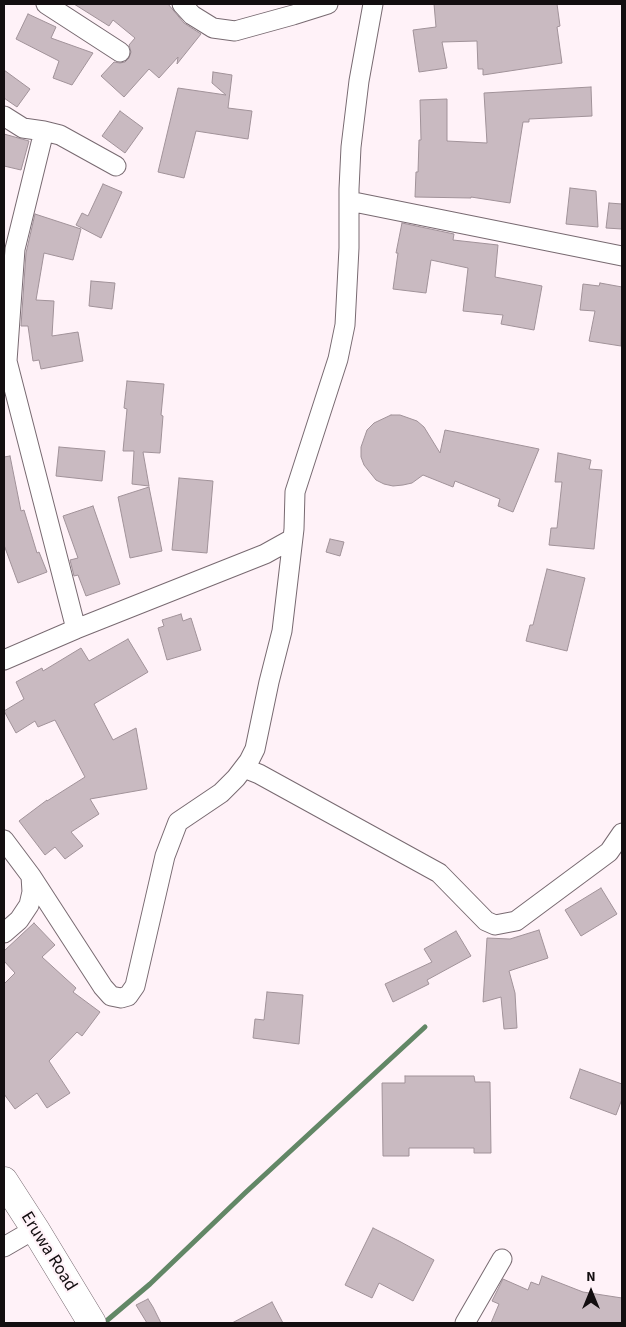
<!DOCTYPE html>
<html>
<head>
<meta charset="utf-8">
<style>
  body { margin:0 }
  #map { position:relative; width:626px; height:1327px; overflow:hidden; background:#fff2f8; font-family:"Source Sans 3",sans-serif }
  canvas { display:block }
  .frame { position:absolute; inset:0; border:5px solid #130e10; pointer-events:none }
  .north { position:absolute; left:566px; top:1267px; width:50px; height:50px; -webkit-text-stroke:4px #fff2f8; paint-order:stroke; rotate:0deg; font-size:14px; font-weight:700; line-height:20px; text-align:center; color:#130e10 }
  .north::after { content:''; display:block; margin:auto; width:18px; height:22px; background:#130e10; clip-path:polygon(50% 0,100% 100%,50% 72%,0 100%) }
</style>
</head>
<body>
<div id="map">
<canvas width="626" height="1327"></canvas>
<div class="frame"></div>
<div class="north">N</div>
</div>
<script>
const g = document.querySelector('canvas').getContext('2d');
g.lineJoin = 'round';
const shape = rows => new Path2D(rows.map(r => 'M' + r).join(''));
function strokePath(path, color, width, dash) { g.strokeStyle = color; g.lineWidth = width; g.lineCap = dash ? 'butt' : 'round'; g.setLineDash(dash || []); g.stroke(path); }
function fill(path, color) { g.fillStyle = color; g.fill(path, 'evenodd'); }
function drawText(font, color, halo, rows, align = 'center') {
  g.font = font + ' "Source Sans 3",sans-serif'; g.lineWidth = 4.5; g.setLineDash([]); g.textBaseline = 'middle'; g.strokeStyle = halo; g.fillStyle = color; for (const [text, x, y, turn = 0] of rows) {
    g.save(); g.translate(x, y); g.rotate((+turn || 0) * Math.PI / 180); g.textAlign = isNaN(turn) ? turn : align; if (halo) g.strokeText(text, 0, 0); g.fillText(text, 0, 0); g.restore();
  }
}
strokePath(shape([
  [104,1323,150,1284,245,1193,425,1027]
]), '#628766', 5);
const building = shape([
  [74,4,168,4,184,23,201,34,177,64,178,57,159,78,149,69,124,97,101,76,114,62,120,63,125,62,129,58,131,52,129,45,135,38,113,20,109,26,74,4],
  [434,4,557,4,560,26,557,27,562,63,483,75,483,69,478,69,477,41,442,42,447,68,419,72,413,30,436,27,434,4],
  [28,14,56,27,51,38,93,53,72,85,53,78,59,61,16,39,28,14],
  [4,70,30,89,17,107,4,98,4,70],
  [213,72,232,75,228,108,252,111,248,139,196,131,184,178,158,172,178,88,226,95,212,83,213,72],
  [591,87,592,116,529,119,529,122,523,122,510,203,471,197,471,198,415,197,416,172,418,172,419,140,421,140,420,100,447,99,447,141,487,143,484,93,591,87],
  [120,111,143,128,125,153,102,136,120,111],
  [4,134,29,141,21,170,4,166,4,134],
  [103,184,122,192,101,238,76,225,82,213,88,216,103,184],
  [570,188,596,191,598,227,566,224,570,188],
  [609,203,622,204,622,229,606,228,609,203],
  [35,214,81,229,73,260,44,253,36,300,54,301,52,336,78,332,83,361,41,369,39,360,33,361,28,326,21,326,26,253,35,214],
  [402,223,454,234,453,240,498,245,495,277,542,286,534,330,501,324,503,315,463,311,468,268,431,260,426,293,393,289,398,253,396,253,402,223],
  [91,281,115,283,112,309,89,306,91,281],
  [600,283,622,287,621,346,589,341,595,311,580,310,583,284,599,286,600,283],
  [127,381,164,384,161,415,163,416,160,453,143,452,149,486,132,484,134,451,123,451,127,409,124,408,127,381],
  [391,415,400,415,417,421,424,427,440,453,445,430,539,449,513,512,498,506,500,499,455,481,453,487,423,475,412,483,403,485,393,486,384,484,376,480,364,465,361,457,361,447,367,430,374,423,391,415],
  [59,447,105,451,102,481,56,476,59,447],
  [558,453,591,460,589,469,602,470,594,549,549,545,551,528,557,528,562,482,555,482,558,453],
  [10,456,21,511,24,510,37,553,39,552,47,572,18,583,4,545,4,457,10,456],
  [179,478,213,481,207,553,172,550,179,478],
  [149,487,162,551,130,558,118,497,149,487],
  [93,506,120,584,86,596,78,575,74,576,70,560,78,558,63,516,93,506],
  [330,539,344,542,340,556,326,552,330,539],
  [547,569,585,578,567,651,526,641,530,625,533,625,547,569],
  [181,614,183,621,191,618,201,650,167,660,158,628,164,626,162,620,181,614],
  [128,639,148,672,94,704,113,740,136,728,147,789,90,799,99,814,71,832,83,846,65,859,55,847,45,855,19,821,47,800,47,801,85,777,55,720,38,727,35,721,16,733,4,711,24,699,16,682,42,668,43,671,81,648,89,661,128,639],
  [601,888,617,914,581,936,565,910,601,888],
  [34,923,55,945,42,957,76,988,73,992,100,1012,82,1036,77,1032,49,1061,70,1093,47,1108,37,1093,15,1109,4,1094,4,984,15,973,4,961,4,951,34,923],
  [539,930,548,958,509,971,515,993,517,1028,504,1029,501,997,483,1002,487,938,510,939,539,930],
  [456,931,471,956,427,980,429,984,393,1002,385,984,432,962,424,949,456,931],
  [267,992,303,995,299,1044,253,1038,255,1019,264,1020,267,992],
  [580,1069,622,1084,622,1099,616,1115,570,1098,580,1069],
  [405,1076,474,1076,475,1082,490,1082,491,1153,474,1153,474,1148,409,1148,409,1156,383,1156,382,1083,405,1083,405,1076],
  [373,1228,399,1241,434,1260,413,1301,379,1283,372,1298,345,1285,373,1228],
  [542,1276,583,1292,622,1298,622,1323,491,1323,499,1304,492,1301,503,1279,528,1290,531,1282,539,1285,542,1276],
  [148,1299,153,1307,161,1323,147,1323,136,1305,148,1299],
  [272,1302,283,1323,232,1323,272,1302]
]);
fill(building, '#c9bac1');
strokePath(building, '#a19299', 1);
const minor = shape([
  [46,4,120,52],
  [182,4,192,15,213,28,235,31,293,15,328,4],
  [4,116,23,128,44,131,60,135,116,166],
  [44,131,15,249,7,361,76,629],
  [349,201,622,256],
  [4,660,76,629,265,554,292,539],
  [244,768,259,774,439,873,486,921,495,925,516,921,609,852,622,833],
  [4,840,31,876,32,892,29,905,19,920,4,933],
  [31,876,103,987,111,996,121,998,128,996,135,986,165,856,178,822,221,793,236,778,249,761,255,749,269,682,282,631,294,529,295,492,338,359,345,325,349,248,349,189,351,147,359,81,373,4],
  [4,1247,35,1229],
  [465,1323,502,1259]
]);
const secondary = shape([
  [4,1181,35,1229,92,1323]
]);
strokePath(minor, '#786a71', 21);
strokePath(secondary, '#786a71', 29);
strokePath(minor, '#fff', 19);
strokePath(secondary, '#fff', 28);
drawText('18px', '#130e10', '#fff2f8', [
  ["Eruwa Road",48,1252,58]
]);
</script>
</body>
</html>
